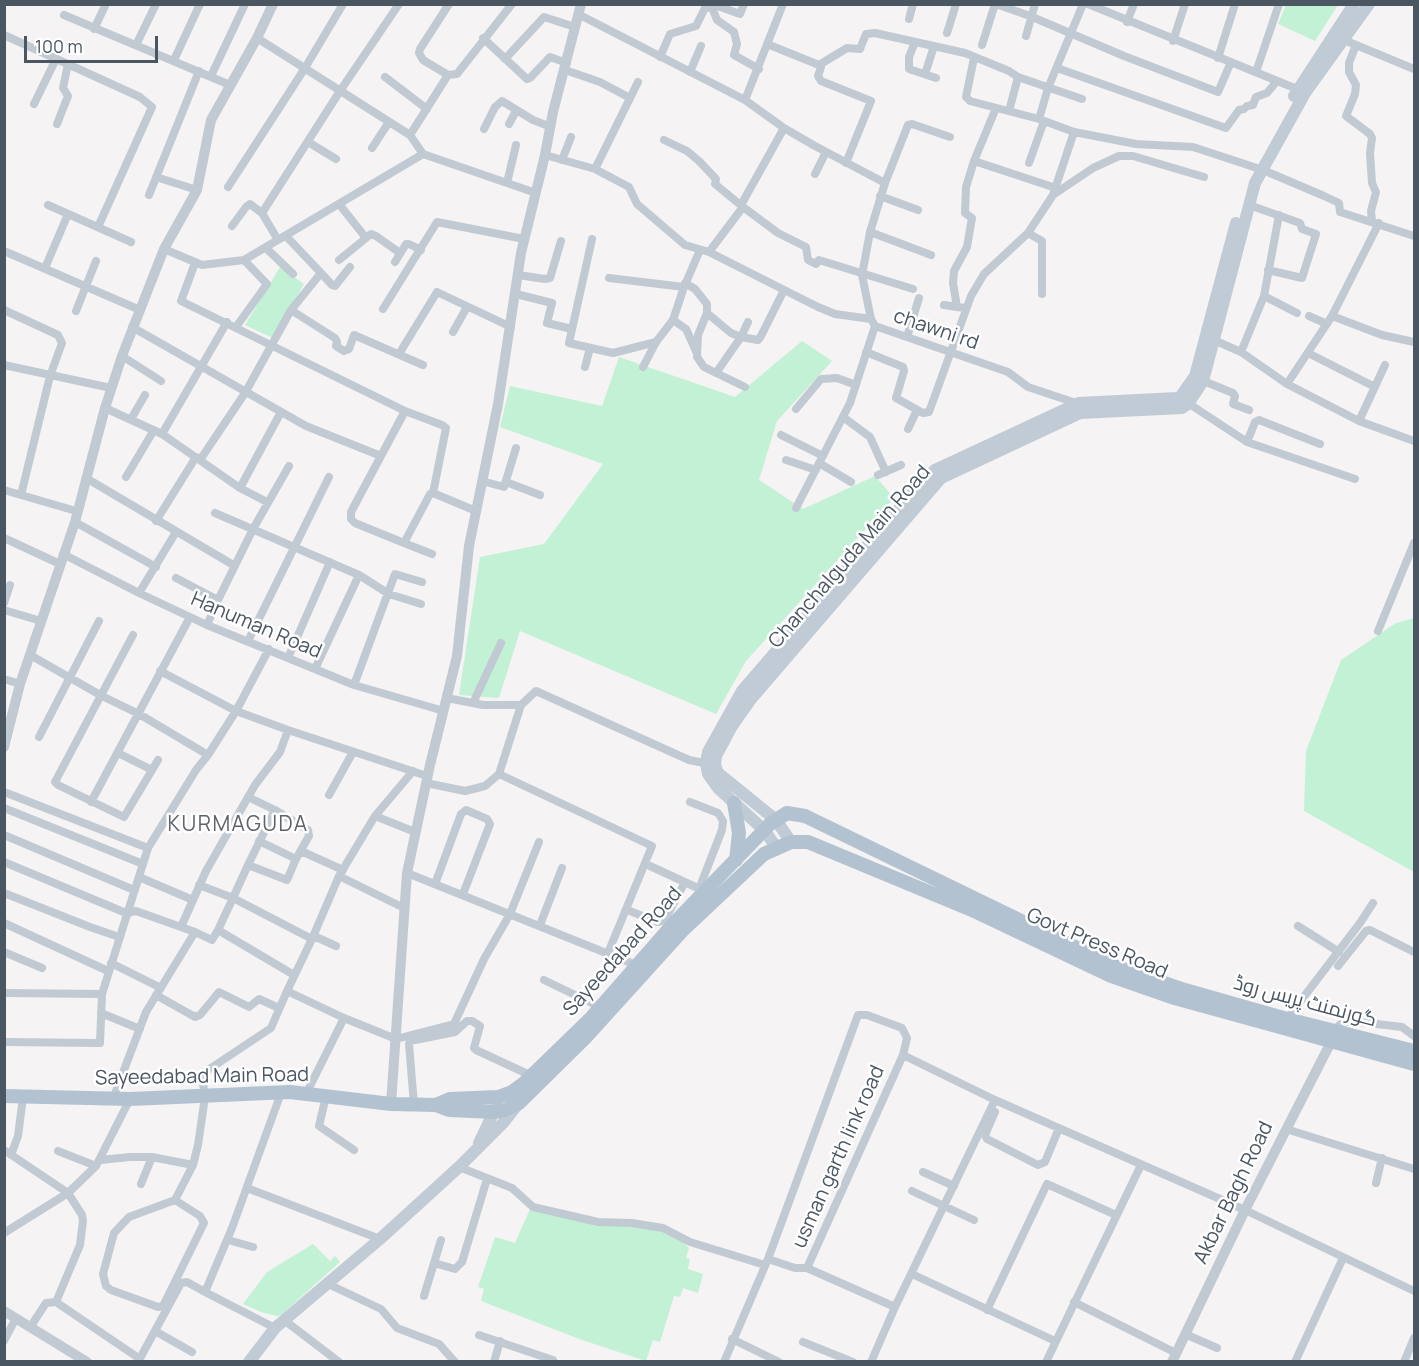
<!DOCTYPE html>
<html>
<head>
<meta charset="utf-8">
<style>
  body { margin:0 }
  #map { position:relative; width:1419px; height:1366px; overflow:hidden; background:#f5f3f3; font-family:Manrope,sans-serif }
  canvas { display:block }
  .frame { position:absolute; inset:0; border:6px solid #4a5661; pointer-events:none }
  .scale { position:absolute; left:24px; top:36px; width:134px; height:27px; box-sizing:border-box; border:3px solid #4a5661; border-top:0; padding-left:8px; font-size:18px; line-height:21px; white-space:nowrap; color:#4a5661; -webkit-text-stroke:4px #fff; paint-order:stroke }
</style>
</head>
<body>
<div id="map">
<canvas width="1419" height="1366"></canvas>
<div class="frame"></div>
<div class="scale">100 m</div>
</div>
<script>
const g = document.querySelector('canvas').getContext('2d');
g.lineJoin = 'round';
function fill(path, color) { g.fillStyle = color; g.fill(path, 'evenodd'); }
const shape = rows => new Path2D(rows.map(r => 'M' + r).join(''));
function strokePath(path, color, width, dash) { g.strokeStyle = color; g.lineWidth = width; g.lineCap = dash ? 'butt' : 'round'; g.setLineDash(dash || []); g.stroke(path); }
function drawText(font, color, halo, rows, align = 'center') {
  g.font = font + ' Manrope,Cairo,sans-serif'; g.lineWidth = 5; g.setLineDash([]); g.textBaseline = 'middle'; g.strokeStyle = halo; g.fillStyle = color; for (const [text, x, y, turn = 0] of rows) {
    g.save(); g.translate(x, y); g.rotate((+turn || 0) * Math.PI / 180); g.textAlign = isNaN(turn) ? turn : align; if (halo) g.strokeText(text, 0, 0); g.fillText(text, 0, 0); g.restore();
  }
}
fill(shape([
  [1286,5,1286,4,1338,5,1315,41,1278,24],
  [280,267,304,284,273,338,245,325],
  [802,341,832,361,777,421,759,480,803,509,875,476,894,498,746,661,716,714,520,631,499,698,459,695,480,557,544,544,603,464,500,427,510,386,602,406,619,357,735,397],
  [1414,618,1414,872,1304,811,1306,751,1341,660,1396,623],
  [530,1209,646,1227,675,1235,689,1248,686,1258,690,1259,688,1269,703,1274,698,1293,683,1288,680,1297,674,1296,660,1342,653,1340,646,1361,582,1340,481,1301,484,1289,478,1287,495,1237,515,1243],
  [313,1244,330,1261,335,1256,340,1262,281,1315,277,1316,261,1312,243,1304,267,1272]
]), '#c3f1d5');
strokePath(shape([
  [712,4,740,14,744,4],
  [996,4,1030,16,1124,56,1218,92,1231,62],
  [1088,4,1302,91],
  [707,6,713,10,717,20,734,32,737,44,734,55,759,69],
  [578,14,745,100,784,128,815,146,885,183,870,232,862,275,871,319,875,326,1008,372,1028,387,1079,404],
  [64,15,230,85],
  [909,19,913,4],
  [1127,22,1134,4],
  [94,29,106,4],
  [947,33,956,4],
  [4,35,140,97,152,107,98,227],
  [1026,36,1035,4],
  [1340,37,1344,40,1414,69],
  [257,38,410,135,423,154],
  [483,38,527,79,530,78,550,57,567,63],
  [1173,41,1185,4],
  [915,42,909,57,909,69,936,78],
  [767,44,819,65,821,67,818,76,821,81,871,101,846,163],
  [136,45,156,4],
  [982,45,995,4],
  [1356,45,1349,63,1349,72,1356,85,1355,94,1346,116,1370,134,1372,138,1370,153,1372,183,1376,192,1371,211,1372,221],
  [660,57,670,34,696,26,707,4],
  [974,58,966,97,970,101,1039,119,1074,132,1136,144,1193,147,1263,170,1324,196,1339,203,1340,212,1414,236],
  [1218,58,1235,4],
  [505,59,544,17,575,27],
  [174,60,200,4],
  [819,65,847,48,860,49,866,34,875,33,965,53,1009,71,1018,77,1082,99],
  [1057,68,1226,128,1239,110,1244,109,1247,106,1253,105,1256,97,1267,93,1277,81],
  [565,70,600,82,630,98],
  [690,72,701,46],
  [1256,72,1279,4],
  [925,74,934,46],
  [448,75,423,60,419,53,420,49,449,4],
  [211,76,245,4],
  [385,77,427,109],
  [745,100,783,4],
  [34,104,56,59],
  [1009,111,1018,77],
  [1039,119,1048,88,1083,4],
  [57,124,68,96,63,88,68,64],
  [509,124,516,111],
  [484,129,495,107,502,101,533,120,551,127],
  [410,135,448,75,457,74,512,4],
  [664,140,687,151,699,161,716,179,715,184,743,207,778,233,806,247,808,260,816,264,819,260,913,289],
  [308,142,336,159],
  [372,148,389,122],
  [545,155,595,169,629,187,637,204,685,245,709,252,818,307,835,314,871,319],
  [562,160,571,137],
  [974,161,996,108],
  [1029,163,1044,121],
  [595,169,638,82],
  [815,174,826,152],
  [156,177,197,190],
  [507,183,516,145],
  [885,183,908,125,912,124,950,137],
  [228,187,305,68,343,4],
  [149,195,199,71],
  [1053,195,1093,168,1119,156,1133,156,1204,177],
  [880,196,918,210],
  [339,204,366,238],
  [48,205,131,242],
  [741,205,784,128],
  [1249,205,1300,223,1302,229,1316,234,1302,278,1268,270],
  [262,213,340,91,399,4],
  [232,226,246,207,250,204,262,213,278,240],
  [870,232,931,255],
  [1028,233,1042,241,1042,294],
  [592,239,569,343,613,353,656,342],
  [266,248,293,274],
  [164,249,202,265,244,260,423,154,536,193],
  [4,251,140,310],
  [709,252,743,207],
  [339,260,371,234,376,236,400,253],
  [395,262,406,244,409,244,421,250],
  [195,263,181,301,405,411,442,425,446,428,433,493],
  [45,268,68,214],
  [321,273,332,285,335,286,350,267],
  [518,275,545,279,550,278,561,241],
  [609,278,684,287],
  [685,283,695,289,707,304,707,313,698,335,697,357,704,367,745,387],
  [516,294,552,303,547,323,572,329],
  [1264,296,1297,313],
  [944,305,957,307],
  [965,308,957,307,953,283,954,271,967,247,972,218,965,213,966,187,974,161,1056,188],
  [383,309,437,222,524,239],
  [4,310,58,335,62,343,50,376,21,495],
  [291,310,335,338,337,342,336,346,344,351,349,349,354,335,423,365],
  [76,311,96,261],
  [707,313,731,333,741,337,748,322],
  [1309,316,1327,324],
  [1332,316,1382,335,1414,342],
  [673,320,686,329,696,351],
  [227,322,162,434,240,488,267,502],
  [132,327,306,426,381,456],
  [236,327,267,284,244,260],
  [453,332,467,307],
  [907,337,919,298],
  [1209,338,1241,352,1287,384,1359,421,1414,441],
  [866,352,903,367,904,371,896,398,923,413,929,412,971,296,984,274,1028,233,1053,195,1074,132],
  [1241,352,1264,296,1279,215],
  [1308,353,1375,387],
  [399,354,437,292,511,327],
  [122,356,161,381],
  [4,365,111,388],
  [585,367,590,348],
  [643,367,656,342,673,320,684,287,700,250],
  [716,373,741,337,758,340,761,336,784,290],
  [1201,380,1233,393,1235,396,1233,404,1249,410],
  [1287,384,1332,316,1379,223],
  [1185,401,1247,442,1355,479],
  [105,408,162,434],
  [796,409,821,379,837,378,856,385],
  [405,411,351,512,351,519,355,523,404,543,430,494,433,493,476,511],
  [843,417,870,437,886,472],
  [131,419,145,395],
  [1359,421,1385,365],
  [908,429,917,410],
  [781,435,823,456],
  [1247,442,1255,422,1259,420,1320,444],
  [200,460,245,393,291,310,321,273,286,236],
  [786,460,816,470],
  [819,463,851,482],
  [878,475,901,465],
  [126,477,154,430],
  [86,478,235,566],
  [482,481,504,487,516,448],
  [506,482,540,495],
  [240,488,281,412],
  [4,490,76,511],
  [796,508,850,403,875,326],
  [215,513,359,575,389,594,421,604],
  [156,521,196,457],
  [75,522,156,567],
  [4,538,60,564],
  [404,543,432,554],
  [63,554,139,593,207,625,354,685,444,711],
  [176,578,218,600],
  [139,593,176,532],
  [4,603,10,585],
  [4,610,41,621],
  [207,625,218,600,253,529,289,466],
  [1378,631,1414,543],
  [133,635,55,782,58,785,124,817,158,760],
  [248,641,329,477],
  [30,655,102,696,139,714,208,755],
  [288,658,330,562],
  [315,669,359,575],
  [160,671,236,711,288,730,427,776],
  [4,679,20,684],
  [354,685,395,574,422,582],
  [447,698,483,705,521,705,536,691,689,760,709,764],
  [473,703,501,643],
  [39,737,99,621],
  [118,753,152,770],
  [499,774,521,705],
  [426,783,465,791,485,786,499,774,652,846,608,953],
  [4,792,148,848],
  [329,795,353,752],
  [248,797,275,810],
  [91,802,190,617],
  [690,802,718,813,723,821,722,830,699,889],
  [4,808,143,864],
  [375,816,415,832],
  [4,835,134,890],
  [259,841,296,859],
  [301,851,343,870],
  [4,862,126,913,136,911,195,932,212,940,218,930,233,898,248,865,275,810,308,830,309,836,296,859,287,880,248,865],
  [650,866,702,890],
  [407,873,636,965],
  [339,876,404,908],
  [139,877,193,900],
  [435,884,461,814,466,810,487,819,490,824,463,894],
  [199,885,233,898,312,939],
  [4,893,90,927,119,937],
  [630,911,657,922,662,921,666,918,685,882],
  [4,923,108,971],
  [540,925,562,868],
  [1298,926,1339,952],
  [181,927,206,871,255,785,280,752,288,730],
  [218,930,294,975],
  [314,936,336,946],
  [4,952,42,968],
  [111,963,161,988],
  [1338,966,1366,931,1370,930,1414,952],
  [544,980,600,1007],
  [287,991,344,1018,396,1039,454,1024,484,959,510,914,539,842],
  [4,993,102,994],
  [156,995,195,1017,200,1015,219,992,249,1007,259,999,279,1008],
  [101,1013,140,1029],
  [1287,1019,1360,923,1373,903],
  [1332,1031,1342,1023,1351,1021,1402,1027,1414,1036],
  [4,1042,100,1043,102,994,148,848,196,770,208,755,236,711,269,649],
  [306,1094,344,1018],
  [326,1096,319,1126,354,1150],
  [113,1099,146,1012,195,932],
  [414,1105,409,1044,410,1041,455,1032,467,1021,472,1021,480,1026,474,1048,476,1050,532,1076],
  [995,1112,985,1135,987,1139,1038,1165,1045,1162,1059,1128],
  [1286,1129,1414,1169],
  [4,1150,68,1193,82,1215,83,1221,80,1245,56,1302,46,1303,31,1326],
  [58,1151,96,1166],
  [11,1155,18,1136,23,1097],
  [100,1160,130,1157,152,1157,193,1165],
  [459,1167,512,1188,533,1207,598,1222,632,1223,663,1228,690,1242,765,1265],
  [923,1172,954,1186],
  [1376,1183,1382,1158],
  [141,1184,152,1157],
  [247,1188,380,1239],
  [912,1191,974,1220],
  [175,1200,200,1216,204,1223,163,1306,158,1307,111,1290,106,1286,103,1274,114,1233,129,1217,175,1200,193,1165,198,1145,205,1097,202,1077,205,1072,271,1028,287,991,312,939,339,876,375,816,413,771],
  [4,1233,68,1193,96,1166,130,1099],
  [228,1240,253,1247],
  [768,1259,795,1268,807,1268,895,1307],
  [434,1263,455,1269,462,1262,487,1179],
  [807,1268,903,1055,995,1100,1245,1210,1414,1291],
  [912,1274,1055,1341],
  [328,1284,381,1309,397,1328,439,1344,455,1362],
  [205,1292,275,1328],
  [424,1296,441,1240],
  [56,1302,140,1359],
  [1074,1302,1176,1353],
  [987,1310,1047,1184,1116,1215],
  [284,1320,339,1362],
  [155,1331,192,1352],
  [1185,1334,1217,1348],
  [479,1335,553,1360],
  [732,1339,779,1362],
  [4,1341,16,1318],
  [803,1342,853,1362],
  [138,1362,181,1283,187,1282,205,1292,232,1228,281,1093],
  [494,1362,500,1341],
  [724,1362,768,1259,858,1015,867,1015,902,1028,907,1038,903,1055],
  [871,1362,895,1307,995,1100],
  [1046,1362,1141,1165],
  [1295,1362,1343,1258],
  [1404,1362,1414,1338]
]), '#c1cad2', 8);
strokePath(shape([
  [4,747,20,684,75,522,105,408,122,356,164,249,197,190,211,120,257,38,273,4],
  [391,1104,407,873,430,765,457,656,469,546,498,404,521,253,545,155,553,112,581,4],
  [4,1311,87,1362],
  [1172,1362,1245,1210,1331,1042]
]), '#c1cad2', 10);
strokePath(shape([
  [1294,96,1354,4],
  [791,842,776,820,718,773,715,765,716,756,732,726,751,699,941,478,1080,413,1182,408,1188,404,1203,381,1255,183,1305,93,1369,4],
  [777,848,764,830,718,788,708,774,706,763,708,752,742,691,915,490,935,470,1079,403,1177,398,1181,396,1195,376,1236,223],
  [479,1143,497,1105],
  [249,1362,275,1328,380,1239,459,1167,503,1123,518,1104]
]), '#c1cbd6', 12);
strokePath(shape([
  [734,803,739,833,736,860],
  [4,1096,130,1099,290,1092,391,1104,436,1105,449,1110,494,1112,505,1110,519,1103,585,1038,682,931,764,854,791,842,808,842,972,910,1111,976,1171,997,1414,1064],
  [436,1105,450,1099,498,1097,512,1092,523,1084,590,1019,674,923,770,824,787,813,805,816,1112,965,1185,990,1287,1019,1414,1051]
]), '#b3c2d1', 14);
drawText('20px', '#4a5661', '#fff', [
  ["chawni rd",936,330,19],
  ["Chanchalguda Main Road",850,557,-49],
  ["Hanuman Road",256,626,23],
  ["Govt Press Road",1097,944,23],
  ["Sayeedabad Road",623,952,-48],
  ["گورنمنٹ پریس روڈ",1305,1002,15],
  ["Sayeedabad Main Road",202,1077,-1],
  ["usman garth link road",839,1157,-66],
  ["Akbar Bagh Road",1234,1193,-64]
]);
g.letterSpacing = '1.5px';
drawText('21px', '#5f6368', '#fff', [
  ["KURMAGUDA",238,825]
]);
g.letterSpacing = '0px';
</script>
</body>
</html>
